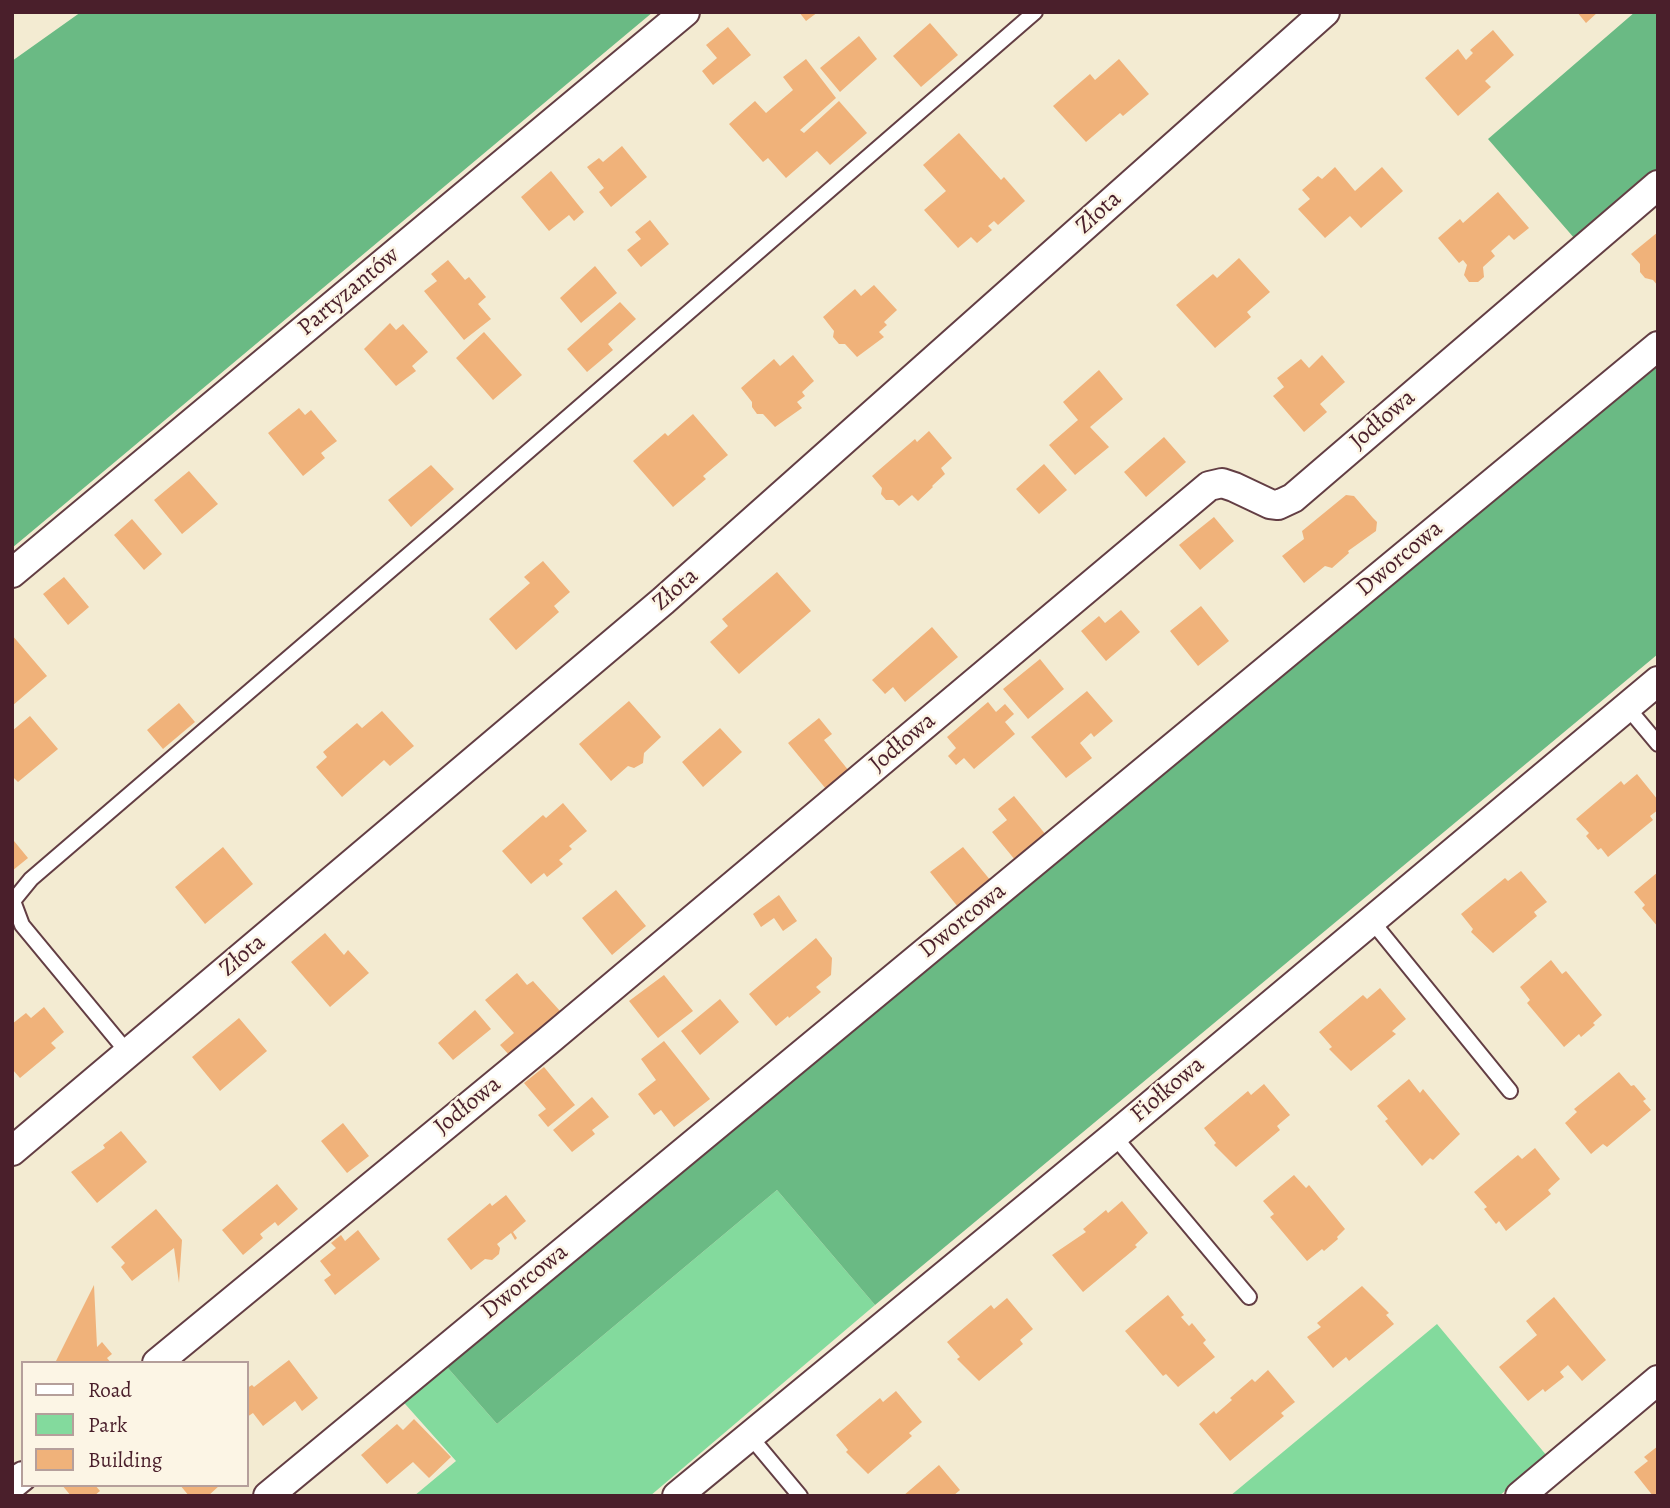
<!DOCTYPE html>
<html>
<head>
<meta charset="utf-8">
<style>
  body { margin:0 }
  #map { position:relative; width:1670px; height:1508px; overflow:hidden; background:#f3ebd2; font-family:Alegreya,serif }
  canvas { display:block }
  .frame { position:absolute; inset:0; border:14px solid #4a1f2b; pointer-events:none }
  .legend { position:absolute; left:21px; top:1361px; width:228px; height:126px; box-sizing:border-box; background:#fcf5e5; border:2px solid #b59f9b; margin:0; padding:9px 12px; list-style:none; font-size:21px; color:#4a1f2b }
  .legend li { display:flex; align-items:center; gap:14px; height:35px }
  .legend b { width:35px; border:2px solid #b59f9b }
</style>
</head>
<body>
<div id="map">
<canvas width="1670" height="1508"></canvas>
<div class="frame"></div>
<ul class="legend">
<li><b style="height:9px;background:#fff"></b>Road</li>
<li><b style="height:19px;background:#83da9d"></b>Park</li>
<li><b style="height:19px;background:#f0b27a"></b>Building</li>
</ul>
</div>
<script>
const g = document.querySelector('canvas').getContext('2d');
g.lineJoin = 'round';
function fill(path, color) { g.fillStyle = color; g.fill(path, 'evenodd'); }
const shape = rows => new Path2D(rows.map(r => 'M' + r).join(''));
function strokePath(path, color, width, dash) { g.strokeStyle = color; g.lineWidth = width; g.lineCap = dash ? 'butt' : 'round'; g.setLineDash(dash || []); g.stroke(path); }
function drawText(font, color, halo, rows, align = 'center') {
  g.font = font + ' Alegreya,serif'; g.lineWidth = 5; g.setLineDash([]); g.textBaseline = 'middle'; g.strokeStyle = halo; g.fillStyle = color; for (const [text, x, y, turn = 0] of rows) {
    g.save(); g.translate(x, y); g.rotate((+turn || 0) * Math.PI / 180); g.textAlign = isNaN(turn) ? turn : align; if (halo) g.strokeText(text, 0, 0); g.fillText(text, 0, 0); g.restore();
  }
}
fill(shape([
  [777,1190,875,1305,650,1496,414,1496,456,1461,398,1396,440,1359,497,1424],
  [1437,1324,1547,1456,1499,1496,1230,1496]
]), '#83da9d');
fill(shape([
  [81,12,653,12,12,548,12,61],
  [1635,12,1658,12,1658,168,1575,239,1488,139],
  [1658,363,1658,654,875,1305,777,1190,497,1424,440,1359]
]), '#6aba84');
fill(shape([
  [799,12,818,12,806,21],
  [1577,12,1598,12,1586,23],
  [930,23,958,55,921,87,893,56],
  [728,27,751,55,713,85,702,71,717,58,706,45],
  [1493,30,1514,55,1485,81,1491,87,1458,116,1425,78,1458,49,1466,60,1473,53,1470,50],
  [859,36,877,59,840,92,820,68],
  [806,59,836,98,800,130,804,133,839,101,867,133,830,165,817,151,786,178,768,158,763,162,729,124,755,101,766,113,793,90,783,77],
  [1119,59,1149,94,1123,116,1120,113,1086,142,1053,106,1090,74,1095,80],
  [959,133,1001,180,1004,177,1025,201,998,225,994,221,988,226,992,230,977,243,971,237,958,248,924,210,946,191,923,165],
  [622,146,647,177,611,207,599,192,604,188,587,167,599,158,603,162],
  [1335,167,1355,191,1382,167,1403,191,1361,228,1350,216,1325,238,1298,209,1310,199,1302,190,1318,176,1322,179],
  [551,171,584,212,574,221,569,215,549,231,521,197],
  [1498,192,1529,228,1514,240,1509,235,1491,251,1495,256,1483,267,1484,277,1478,282,1469,282,1464,275,1467,265,1463,260,1459,263,1438,238,1460,219,1463,223],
  [650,220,669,244,641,267,627,250,641,239,635,232],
  [1658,232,1658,286,1653,280,1645,278,1640,272,1640,264,1631,254],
  [1239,258,1270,292,1247,312,1251,317,1215,348,1176,305,1213,274,1217,278],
  [448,260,465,280,469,277,486,297,478,304,491,319,464,340,424,291,437,281,431,274],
  [595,266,617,293,581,323,560,298],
  [874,285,897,310,884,322,887,325,879,332,884,337,857,357,845,344,839,344,833,337,834,331,823,317,855,289,861,296],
  [620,302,636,319,608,344,613,350,587,372,567,349],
  [390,323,396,330,403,324,428,352,412,366,416,371,396,386,364,349],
  [484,332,522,375,493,400,456,358],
  [793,355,814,381,802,392,805,396,797,402,802,408,775,427,763,414,757,414,752,407,752,402,741,388,774,359,780,366],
  [1322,355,1345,382,1320,404,1327,412,1304,432,1273,396,1284,387,1277,378,1301,359,1309,368],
  [1099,370,1123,399,1090,427,1109,447,1075,475,1049,445,1078,420,1063,402],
  [299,408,305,415,311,410,337,441,321,453,325,458,303,476,268,433],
  [693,414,728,455,703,476,706,479,673,507,633,461,665,433,668,436],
  [929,431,952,458,941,468,945,474,932,486,933,487,918,501,912,495,899,506,893,500,886,500,881,494,882,488,872,476,915,439,917,442],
  [1164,437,1186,462,1146,497,1124,472],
  [1044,464,1067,490,1039,514,1016,489],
  [431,465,454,489,411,527,388,500],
  [189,471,218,504,182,534,154,500],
  [1346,495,1354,496,1373,518,1377,522,1376,531,1348,551,1349,553,1332,568,1325,566,1304,583,1282,556,1304,539,1302,531],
  [1214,517,1234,541,1200,570,1179,545],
  [132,519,162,554,144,570,114,535],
  [543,561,570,592,554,606,559,612,516,650,489,619,530,583,524,577],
  [777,572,811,611,739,674,710,642,728,626,722,619],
  [64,577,89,607,68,625,43,594],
  [1201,606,1229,641,1198,666,1170,631],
  [1121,610,1140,632,1106,661,1081,631,1099,616,1105,623],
  [932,627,958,657,905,702,893,687,885,694,872,680],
  [12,635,47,676,12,706],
  [1040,659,1064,689,1028,719,1003,689],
  [1087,691,1113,721,1094,737,1091,733,1080,743,1092,758,1066,778,1031,737],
  [629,701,661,737,644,753,643,763,634,768,628,766,611,781,579,744],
  [988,702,996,712,1005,704,1014,714,1005,722,1015,734,974,769,964,758,956,765,948,756,956,748,947,737],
  [179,703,195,722,163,749,147,730],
  [382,711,414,746,390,766,384,760,342,797,316,767,327,757,323,752,357,723,362,728],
  [30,716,58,749,18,782,12,776,12,731],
  [819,718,832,734,824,740,849,771,826,789,788,743],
  [720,728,742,752,703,787,682,762],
  [1637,774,1658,800,1658,810,1650,816,1653,820,1608,857,1601,848,1598,850,1586,836,1589,833,1576,819,1621,781,1624,785],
  [1014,796,1051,841,1020,866,992,832,1007,820,998,809],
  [563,803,587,831,569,846,572,849,559,860,563,864,547,877,544,873,531,884,502,851,543,815,546,818],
  [14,841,28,858,12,871,12,842],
  [223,847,253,884,205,924,175,887],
  [963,847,991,881,958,907,930,872],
  [1521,871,1547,902,1534,912,1537,916,1493,953,1471,932,1473,929,1461,914,1505,878,1508,881],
  [1658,872,1658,927,1642,908,1645,905,1634,892],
  [616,890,646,926,612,955,582,918],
  [779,895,797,921,783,931,774,918,761,927,753,914],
  [325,933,344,955,348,950,369,973,330,1007,291,962],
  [816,938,832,958,831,975,816,987,821,992,789,1018,788,1016,776,1026,749,994],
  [1551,960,1562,974,1566,971,1602,1015,1593,1023,1595,1025,1581,1037,1579,1034,1564,1047,1527,1003,1530,1000,1520,987],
  [517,973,527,985,533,981,560,1011,511,1057,500,1045,514,1033,485,1000],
  [664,975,693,1011,658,1038,629,1001],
  [1380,988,1406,1019,1392,1031,1396,1034,1351,1071,1329,1049,1332,1047,1319,1032,1363,995,1367,999],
  [720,999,739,1022,700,1055,681,1031],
  [44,1007,64,1032,51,1043,56,1048,20,1078,12,1069,12,1024,26,1013,31,1018],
  [475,1010,491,1029,453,1060,438,1043],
  [239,1018,267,1051,220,1091,192,1057],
  [664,1041,710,1099,674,1127,661,1110,654,1115,638,1094,656,1080,641,1059],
  [544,1067,575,1105,548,1127,538,1115,546,1109,524,1083],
  [1619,1072,1631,1086,1634,1085,1646,1099,1643,1101,1651,1110,1607,1147,1603,1144,1591,1154,1565,1123,1577,1112,1574,1109],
  [1409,1079,1420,1093,1423,1089,1460,1134,1433,1160,1430,1158,1422,1166,1385,1121,1388,1119,1377,1106],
  [1264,1084,1290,1115,1277,1126,1280,1130,1236,1167,1214,1145,1216,1143,1204,1128,1248,1091,1251,1095],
  [592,1097,609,1117,592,1130,595,1134,572,1152,553,1130],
  [343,1123,369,1156,347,1173,321,1141],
  [121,1131,147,1162,97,1203,71,1172,105,1148,103,1145],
  [1535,1148,1560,1179,1548,1190,1551,1194,1506,1231,1499,1221,1496,1224,1484,1209,1487,1207,1474,1192,1518,1155,1522,1159],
  [1294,1175,1306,1188,1309,1185,1345,1229,1337,1237,1338,1239,1324,1251,1322,1249,1307,1261,1270,1217,1274,1214,1263,1201],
  [277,1184,298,1209,278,1226,275,1222,260,1234,263,1238,243,1255,222,1230],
  [506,1195,526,1221,513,1232,517,1238,515,1240,511,1233,497,1244,500,1248,499,1254,492,1260,485,1259,471,1270,447,1239,490,1203,492,1206],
  [1122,1201,1148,1233,1135,1245,1137,1247,1083,1292,1052,1255,1086,1232,1083,1229,1106,1210,1108,1213],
  [156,1209,182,1240,179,1283,174,1248,132,1281,121,1267,125,1263,111,1247],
  [358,1230,380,1259,335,1295,324,1280,331,1275,320,1261,336,1248,331,1243,341,1235,345,1241],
  [94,1285,97,1347,102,1342,112,1354,107,1358,111,1363,55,1363],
  [1362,1286,1389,1313,1386,1315,1394,1324,1349,1361,1346,1357,1333,1368,1307,1337,1321,1327,1317,1323],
  [1168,1295,1184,1315,1181,1317,1189,1326,1192,1323,1206,1340,1203,1343,1215,1357,1178,1387,1166,1374,1163,1376,1125,1331],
  [1554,1297,1606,1360,1582,1381,1568,1365,1560,1372,1564,1377,1545,1392,1543,1389,1528,1401,1499,1367,1537,1335,1526,1321],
  [1007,1298,1033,1329,1020,1340,1023,1344,979,1381,957,1359,960,1357,947,1342,991,1305,994,1309],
  [289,1360,318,1398,302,1411,295,1401,263,1426,253,1413,247,1417,247,1388,252,1385,254,1387],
  [1268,1370,1295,1402,1281,1413,1284,1416,1230,1461,1199,1424,1214,1411,1216,1414,1232,1400,1230,1398,1252,1379,1255,1382],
  [896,1391,922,1422,909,1433,912,1436,868,1474,846,1452,848,1450,836,1435,880,1398,883,1402],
  [414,1419,451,1457,429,1478,413,1462,387,1484,361,1455,397,1424,403,1430],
  [1658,1446,1658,1496,1653,1496,1634,1472,1648,1461,1644,1457],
  [939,1465,960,1490,953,1496,903,1496],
  [62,1485,95,1485,100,1491,94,1496,71,1496],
  [180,1485,220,1485,208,1496,189,1496]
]), '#f0b27a');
const lane = shape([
  [1627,707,1658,744],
  [1371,920,1510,1091],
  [128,1053,22,925,13,901,31,879,449,520,1035,12],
  [1114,1136,1249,1297],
  [749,1435,800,1496]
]);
const street = shape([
  [12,573,685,12],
  [12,1151,663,601,1325,12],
  [157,1363,548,1041,1209,486,1222,483,1234,487,1270,504,1278,505,1293,498,1658,185],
  [12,1485,23,1476],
  [268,1496,1658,346],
  [677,1496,1114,1136,1658,681],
  [1520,1496,1658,1380]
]);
strokePath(lane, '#633e44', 18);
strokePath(street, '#633e44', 32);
strokePath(lane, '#fff', 14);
strokePath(street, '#fff', 28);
drawText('24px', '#4a1f2b', '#fcf5e5', [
  ["Złota",1099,213,-42],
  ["Partyzantów",349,292,-40],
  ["Jodłowa",1383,420,-41],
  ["Dworcowa",1400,559,-40],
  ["Złota",676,590,-41],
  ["Jodłowa",903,743,-40],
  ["Dworcowa",963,921,-39],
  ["Złota",243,956,-40],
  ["Fiołkowa",1168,1090,-40],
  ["Jodłowa",468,1106,-39],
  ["Dworcowa",525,1282,-39]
]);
</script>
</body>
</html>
